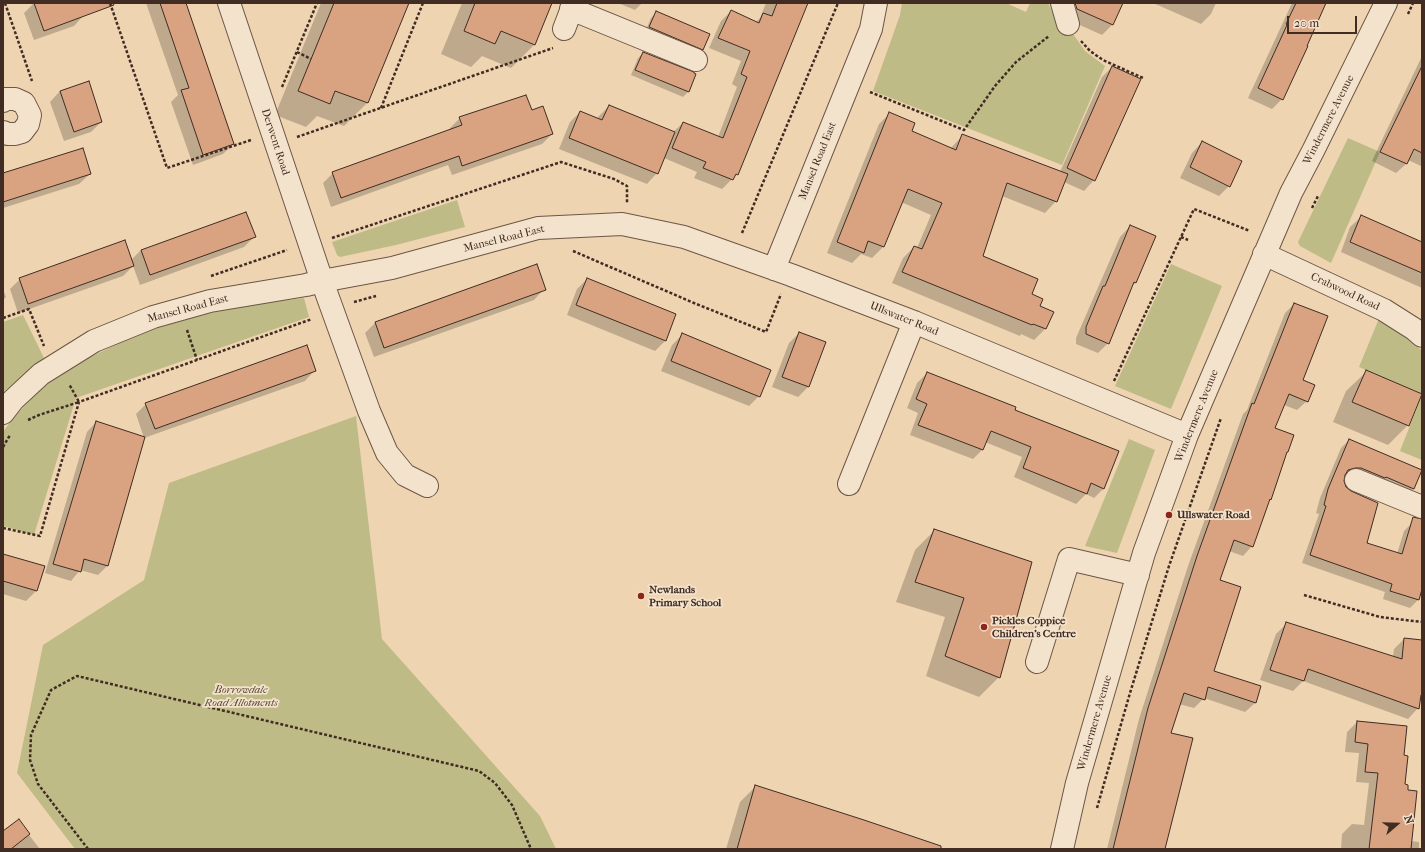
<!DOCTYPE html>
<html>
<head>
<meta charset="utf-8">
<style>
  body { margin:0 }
  #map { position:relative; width:1425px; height:852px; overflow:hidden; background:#eed4b1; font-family:"IM FELL French Canon",serif }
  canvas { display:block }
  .frame { position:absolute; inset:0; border:4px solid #402c23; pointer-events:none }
  .north { position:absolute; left:1377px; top:804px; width:40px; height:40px; -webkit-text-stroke:3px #f4e3cc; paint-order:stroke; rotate:70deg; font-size:11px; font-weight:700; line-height:16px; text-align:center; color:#402c23 }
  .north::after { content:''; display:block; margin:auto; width:14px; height:18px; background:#402c23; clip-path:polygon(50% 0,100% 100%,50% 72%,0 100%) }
  .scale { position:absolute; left:1287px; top:16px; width:70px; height:18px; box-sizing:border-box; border:2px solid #402c23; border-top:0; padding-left:5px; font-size:12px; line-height:14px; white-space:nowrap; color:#402c23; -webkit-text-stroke:3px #f4e3cc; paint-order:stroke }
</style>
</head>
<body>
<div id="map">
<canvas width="1425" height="852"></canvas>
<div class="frame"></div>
<div class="north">N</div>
<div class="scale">20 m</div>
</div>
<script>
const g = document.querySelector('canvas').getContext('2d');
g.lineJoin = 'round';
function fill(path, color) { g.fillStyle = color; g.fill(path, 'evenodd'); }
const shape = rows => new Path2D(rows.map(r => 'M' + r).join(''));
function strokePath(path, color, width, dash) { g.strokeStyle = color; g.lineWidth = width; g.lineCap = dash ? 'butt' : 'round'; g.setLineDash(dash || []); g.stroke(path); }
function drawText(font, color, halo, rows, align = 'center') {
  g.font = font + ' "IM FELL French Canon",serif'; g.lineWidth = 3.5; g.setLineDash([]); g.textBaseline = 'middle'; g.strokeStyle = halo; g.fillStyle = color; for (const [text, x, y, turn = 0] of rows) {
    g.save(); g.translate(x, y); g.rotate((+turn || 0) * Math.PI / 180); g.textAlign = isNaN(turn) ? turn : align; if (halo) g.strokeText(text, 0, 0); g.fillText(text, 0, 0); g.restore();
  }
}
fill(shape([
  [902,3,1006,3,1026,12,1030,3,1048,3,1064,34,1071,31,1085,51,1105,66,1062,165,873,91,900,15],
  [1348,138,1380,152,1331,263,1300,246,1298,242],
  [457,200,465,227,396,245,340,257,337,255,332,242],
  [1171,264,1222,286,1171,409,1115,386],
  [304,298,309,317,76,398,34,535,3,526,3,432,13,418,43,387,78,363,138,334,184,319,246,305],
  [23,315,44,358,3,392,3,322],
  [1380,316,1412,341,1422,351,1422,394,1359,367],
  [1422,395,1422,460,1400,451],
  [356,416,382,639,540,816,556,849,75,849,17,773,43,645,144,580,169,483],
  [1129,439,1155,450,1117,553,1085,546]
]), '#bfbb87');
fill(shape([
  [34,3,79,3,84,15,74,26,34,40,24,13],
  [146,3,185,3,233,144,223,154,193,165,171,102,178,95],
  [321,3,408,3,367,103,344,126,317,116,306,127,275,115],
  [462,3,551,3,534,45,511,68,482,56,471,67,441,54],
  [618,3,642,3,635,10],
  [766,3,807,3,737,174,722,189,694,178,697,172,664,158,657,173,647,184,559,149,570,122,580,112,597,119,599,116,609,106,673,132,683,123,718,137,737,87,732,84,741,61,709,48,721,21,731,11,756,22,760,18],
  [1079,3,1122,3,1113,24,1102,35,1071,21],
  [1153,3,1216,3,1211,14,1201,24],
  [1292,3,1326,3,1282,99,1272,109,1248,98],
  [656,13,702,50,697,55,645,32,651,18],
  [643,53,695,75,688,92,683,97,631,75,638,58],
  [1422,56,1422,164,1421,166,1408,160,1406,164,1396,173,1372,161],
  [1112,67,1094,180,1084,191,1064,182,1056,201,1045,213,1002,196,982,257,1030,295,1039,306,1045,329,1034,340,1021,334,1020,336,892,283,903,258,914,247,917,248,931,215,901,202,883,247,872,258,861,254,852,263,827,253,879,124,890,113,911,132,950,149,963,135,1060,172,1102,77],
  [60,91,101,122,91,132,64,141,50,102],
  [531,111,552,134,542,144,452,175,448,165,331,207,323,183,333,173,450,131,450,128,460,118],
  [1202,142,1229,186,1219,196,1180,178,1192,153],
  [90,174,79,184,3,208,3,175],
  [1361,217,1422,243,1422,288,1341,252,1350,227],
  [1130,226,1154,236,1135,283,1131,287,1108,343,1098,353,1076,344,1076,338,1120,237],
  [254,237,244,247,140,285,133,266,123,276,18,313,10,289,20,279,131,260,141,250],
  [587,279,665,341,655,351,567,315,577,289],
  [3,289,6,297,3,300],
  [544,289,534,300,374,357,365,333,375,323],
  [1294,304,1302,380,1307,401,1297,410,1284,405,1274,429,1287,452,1286,453,1270,499,1268,502,1252,546,1243,556,1229,551,1219,581,1212,671,1260,686,1255,703,1245,712,1204,698,1194,708,1179,704,1170,734,1164,849,1107,849,1139,719,1188,566,1243,414,1247,410,1285,313],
  [799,333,808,387,798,397,772,387,789,343],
  [682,335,759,396,749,406,661,371,672,345],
  [315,370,305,381,144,438,107,566,98,575,80,570,71,581,45,573,87,432,96,422,144,438,136,414,146,404],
  [1366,372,1408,425,1388,445,1333,422,1346,391],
  [927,373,1104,488,1094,498,1086,494,1076,504,1014,477,1022,457,985,442,982,450,973,459,910,435,918,413,907,408,917,383],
  [1349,440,1413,489,1405,497,1352,476,1346,475,1343,476,1343,481,1366,544,1397,554,1404,531,1412,523,1422,527,1422,586,1418,600,1410,608,1383,599,1385,592,1302,563,1319,514,1316,513,1320,498,1341,448],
  [935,530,999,677,979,697,926,676,945,617,896,602,915,550],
  [3,555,36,591,26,601,3,594],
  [1286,624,1393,657,1394,649,1404,639,1422,641,1422,699,1419,703,1418,708,1408,719,1303,681,1293,691,1260,680,1276,634],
  [1357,722,1403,756,1404,785,1411,841,1419,842,1419,849,1341,849,1342,834,1352,824,1364,825,1369,783,1356,782,1359,753,1345,752,1347,732],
  [756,786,915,849,726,849,740,802],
  [18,821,40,849,3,849,3,833]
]), '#0003');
const building = shape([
  [34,3,113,3,114,5,44,31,34,3],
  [160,3,186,3,234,144,203,155,181,90,189,88,160,3],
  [334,3,409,3,368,103,335,91,330,104,298,91,334,3],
  [475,3,552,3,535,45,501,31,495,44,464,31,475,3],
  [777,3,808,3,738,175,736,174,733,180,703,168,706,162,672,148,683,122,723,138,747,77,741,74,750,51,718,38,731,10,759,23,763,13,772,16,777,3],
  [1075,3,1123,3,1113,25,1077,9,1075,3],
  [1296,3,1326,3,1307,46,1308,46,1283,100,1258,88,1287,25,1286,24,1296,3],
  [656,11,710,34,703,50,649,27,656,11],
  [643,52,694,72,694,73,696,74,689,92,635,70,643,52],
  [1112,66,1141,79,1095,181,1067,168,1112,66],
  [1422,66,1422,153,1414,149,1407,164,1380,152,1422,66],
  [89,81,102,122,74,132,60,91,89,81],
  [526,95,532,110,543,106,553,134,462,166,459,156,341,198,332,172,462,125,459,117,526,95],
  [609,105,675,132,658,174,569,138,580,111,602,120,609,105],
  [889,112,915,123,912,131,956,150,962,134,1068,174,1057,202,1007,183,983,256,1038,279,1032,294,1043,299,1040,306,1054,312,1046,329,1033,324,1032,325,902,272,914,246,922,249,942,203,908,189,884,247,868,241,864,253,837,242,889,112],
  [1202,141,1242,161,1230,187,1190,167,1202,141],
  [83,148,91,174,3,202,3,173,83,148],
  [246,212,256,237,150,275,141,250,246,212],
  [1361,215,1422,242,1422,273,1350,242,1361,215],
  [1130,225,1156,236,1136,283,1134,282,1109,344,1086,334,1086,327,1103,286,1105,286,1130,225],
  [125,240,134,266,28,304,19,278,125,240],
  [537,264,546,290,384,348,375,322,537,264],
  [587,278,676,314,666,341,576,305,587,278],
  [1294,303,1328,316,1303,380,1315,385,1308,402,1289,394,1275,428,1294,435,1288,452,1287,452,1271,500,1270,499,1253,547,1234,540,1220,580,1241,587,1214,671,1261,686,1256,703,1208,687,1205,700,1184,693,1171,733,1193,738,1165,849,1113,849,1148,708,1197,556,1252,403,1254,404,1294,303],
  [799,332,826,342,809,387,782,377,799,332],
  [682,333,771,370,760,397,671,361,682,333],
  [307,345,316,371,155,429,145,403,307,345],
  [1366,370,1422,394,1409,426,1352,402,1366,370],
  [927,372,1016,407,1015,410,1119,451,1104,489,1091,483,1087,494,1023,468,1031,447,991,431,983,450,918,425,927,404,916,399,927,372],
  [96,421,145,437,108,566,84,559,81,572,53,564,96,421],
  [1349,439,1422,470,1414,489,1386,477,1385,478,1361,468,1355,468,1348,470,1345,475,1344,481,1346,487,1351,491,1378,503,1367,543,1402,554,1413,517,1422,519,1422,589,1419,600,1390,591,1392,584,1310,555,1326,506,1324,505,1328,489,1349,439],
  [934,529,1032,562,1000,678,945,656,964,598,915,582,934,529],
  [3,554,45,566,37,591,3,581,3,554],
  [1286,622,1402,659,1404,638,1422,640,1422,695,1421,695,1419,709,1308,669,1304,681,1270,670,1286,622],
  [1357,721,1407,726,1404,755,1408,756,1405,784,1408,785,1408,790,1417,791,1411,849,1369,849,1378,773,1365,772,1368,744,1355,742,1357,721],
  [755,785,864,820,941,846,941,849,737,849,755,785],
  [19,819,30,834,11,849,3,849,3,831,19,819]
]);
fill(building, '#d9a280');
strokePath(building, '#402c23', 1);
const minor = shape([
  [229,3,322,281,369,411,387,453,405,475,427,486],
  [1062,3,1068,24],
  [571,9,696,60],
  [564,29,574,3],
  [3,101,5,99,15,99,24,103,30,115,28,124,22,132,15,134,8,134,3,132],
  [1264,254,1384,310,1414,329,1422,336],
  [774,269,871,29,876,3],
  [3,413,13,400,41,374,94,341,153,317,210,301,306,285,322,281,392,268,538,228,622,224,684,237,791,275,914,322,1187,435],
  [1356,480,1422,507],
  [849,484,914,322],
  [1037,662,1069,559,1138,575],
  [1062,849,1077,783,1144,553,1187,435,1291,193,1313,151,1386,3]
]);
strokePath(minor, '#6c5646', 24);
strokePath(shape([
  [5,3,32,81],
  [110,3,167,168,251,140],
  [1408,14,1413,3],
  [1081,41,1090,51,1103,60,1143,78],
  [297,52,311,59],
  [282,87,317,3],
  [870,92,964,130,995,86,1016,62,1049,36],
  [381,108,423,3],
  [297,137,553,48],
  [1312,208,1318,196],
  [742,233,838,3],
  [1181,237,1188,240],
  [332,238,561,162,614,179,627,186,627,203],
  [573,251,694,303,766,332,781,294],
  [211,276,287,250],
  [354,302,376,296],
  [3,318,29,309,44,346],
  [187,330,197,360],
  [1114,381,1194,209,1250,231],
  [28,420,39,415,79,402,69,384],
  [3,447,10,435],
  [3,528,40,536,79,402,312,319],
  [1304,595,1380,617,1422,622],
  [1097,808,1130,693,1169,566,1221,418],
  [88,849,38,784,30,760,31,735,51,690,77,676,479,771,495,783,512,805,531,849]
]), '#402c23', 2.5, [3, 2]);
strokePath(minor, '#f4e3cc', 22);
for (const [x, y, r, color] of [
  [1169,515,4,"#8f2418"],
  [641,596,4,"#8f2418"],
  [984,627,4,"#8f2418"]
]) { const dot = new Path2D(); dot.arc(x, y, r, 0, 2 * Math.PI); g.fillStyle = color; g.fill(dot); strokePath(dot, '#f4e3cc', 1.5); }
drawText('11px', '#402c23', '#f4e3cc', [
  ["Windermere Avenue",1329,120,-63],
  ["Derwent Road",275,142,72],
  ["Mansel Road East",818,161,-68],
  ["Mansel Road East",504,239,-14],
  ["Crabwood Road",1345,292,25],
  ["Mansel Road East",188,309,-15],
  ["Ullswater Road",904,319,22],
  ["Windermere Avenue",1197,416,-68],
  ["Windermere Avenue",1095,723,-74]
]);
drawText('bold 11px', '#402c23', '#f4e3cc', [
  ["Ullswater Road",1177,515],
  ["Newlands",649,590],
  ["Primary School",649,603],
  ["Pickles Coppice",992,621],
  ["Children's Centre",992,634]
], 'left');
drawText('italic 11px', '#594937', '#f4e3cc', [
  ["Borrowdale",241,690],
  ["Road Allotments",241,703]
]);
</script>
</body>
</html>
